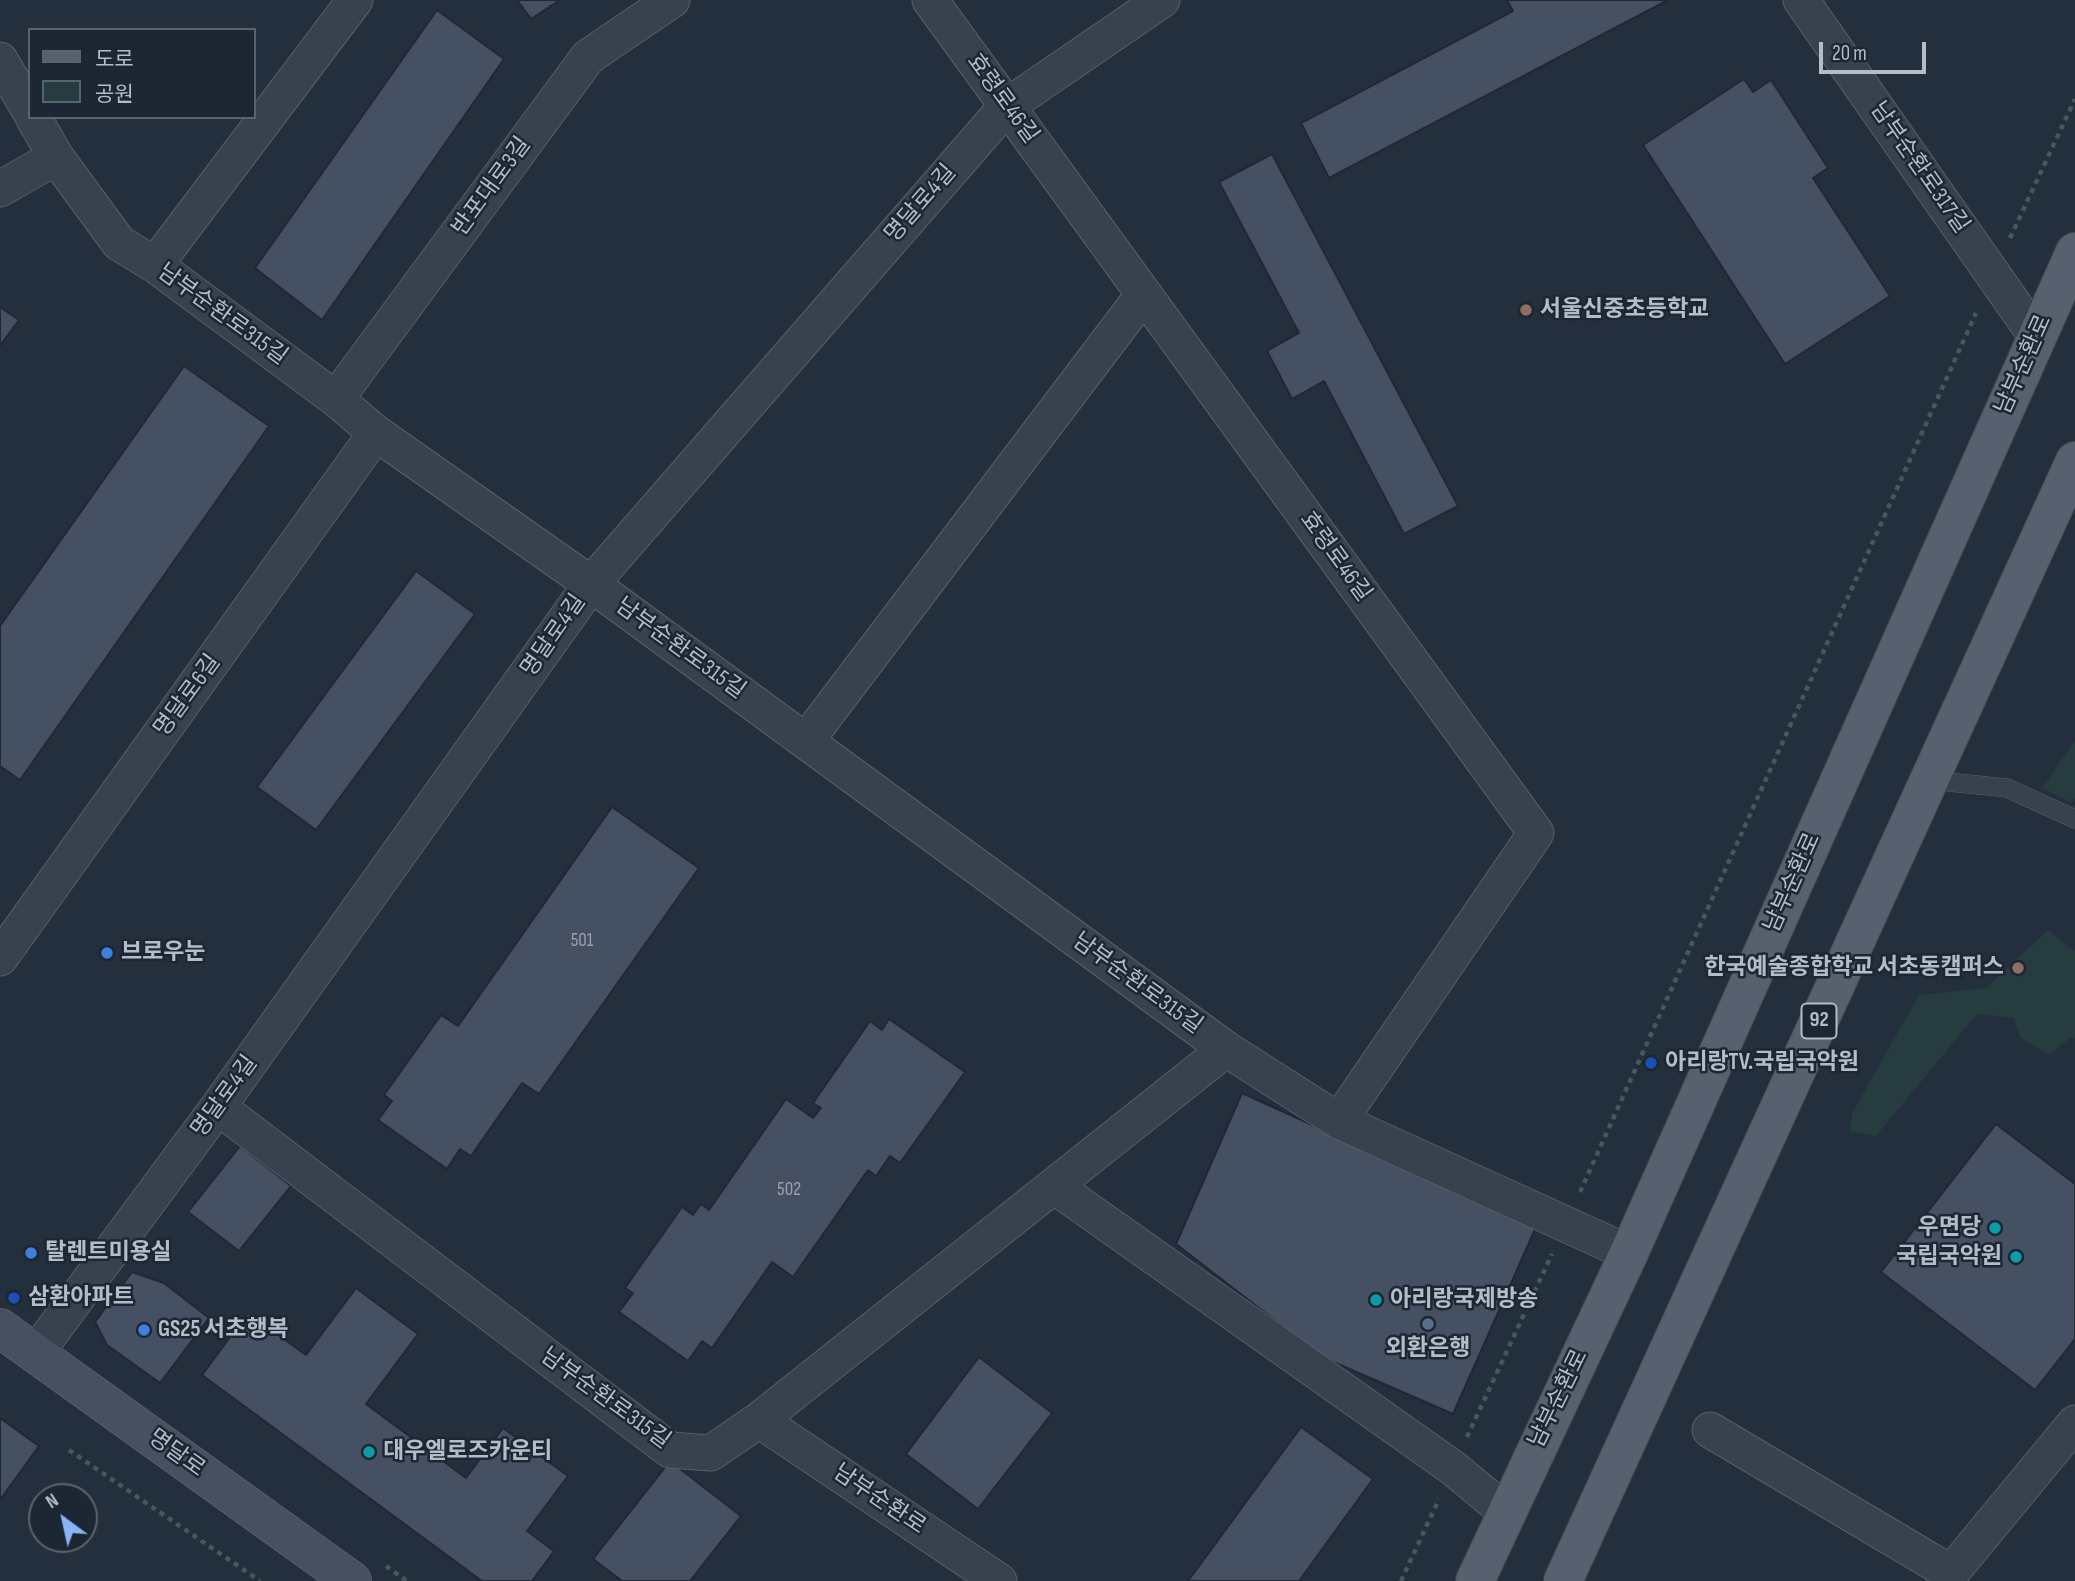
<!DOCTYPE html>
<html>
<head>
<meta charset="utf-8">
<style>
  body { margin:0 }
  #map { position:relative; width:2075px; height:1581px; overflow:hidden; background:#242f3e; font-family:"Sofia Sans Condensed","Noto Sans KR",sans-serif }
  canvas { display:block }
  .legend { position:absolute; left:28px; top:28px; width:228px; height:91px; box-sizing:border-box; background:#1d2633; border:2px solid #59626f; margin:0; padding:9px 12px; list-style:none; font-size:21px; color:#b4bcc9 }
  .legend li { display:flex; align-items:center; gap:14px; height:35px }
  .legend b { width:35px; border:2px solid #59626f }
  .north { position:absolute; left:28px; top:1483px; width:70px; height:70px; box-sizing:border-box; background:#1d2633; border:2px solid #59626f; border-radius:50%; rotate:327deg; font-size:19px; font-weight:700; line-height:28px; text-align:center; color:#b4bcc9 }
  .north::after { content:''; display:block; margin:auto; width:24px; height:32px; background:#8ab4f8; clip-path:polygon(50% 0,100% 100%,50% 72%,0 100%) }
  .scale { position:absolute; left:1819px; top:42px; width:107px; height:32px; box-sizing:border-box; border:4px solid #b4bcc9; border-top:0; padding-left:9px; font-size:21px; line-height:24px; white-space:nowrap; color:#b4bcc9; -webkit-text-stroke:5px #1d2633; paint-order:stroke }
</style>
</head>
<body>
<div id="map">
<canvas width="2075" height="1581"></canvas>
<ul class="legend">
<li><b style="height:9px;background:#56606e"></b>도로</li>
<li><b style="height:19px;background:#263c3f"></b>공원</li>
</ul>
<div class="north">N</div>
<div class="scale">20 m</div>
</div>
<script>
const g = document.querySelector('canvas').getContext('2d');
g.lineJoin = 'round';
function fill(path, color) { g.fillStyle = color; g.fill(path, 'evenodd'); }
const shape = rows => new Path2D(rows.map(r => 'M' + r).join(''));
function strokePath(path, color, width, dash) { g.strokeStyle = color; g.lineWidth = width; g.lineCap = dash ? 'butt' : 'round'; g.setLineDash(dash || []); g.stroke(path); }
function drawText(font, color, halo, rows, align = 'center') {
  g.font = font + ' "Sofia Sans Condensed","Noto Sans KR",sans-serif'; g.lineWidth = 5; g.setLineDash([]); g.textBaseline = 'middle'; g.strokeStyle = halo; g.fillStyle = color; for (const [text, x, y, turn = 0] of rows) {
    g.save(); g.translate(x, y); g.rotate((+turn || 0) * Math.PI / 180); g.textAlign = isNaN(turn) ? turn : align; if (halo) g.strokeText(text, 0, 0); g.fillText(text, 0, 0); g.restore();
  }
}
fill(shape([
  [2075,740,2075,799,2070,802,2042,788],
  [2048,930,2075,951,2075,1039,2071,1037,2050,1055,2020,1037,2014,1018,1977,1014,1876,1136,1850,1131,1852,1113,1919,995,1986,988]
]), '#263c3f');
const building = shape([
  [517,0,560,0,531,19,517,0],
  [1507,0,1668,0,1329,178,1301,123,1513,11,1507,0],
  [437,10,504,59,322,320,255,268,437,10],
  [1744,79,1753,92,1771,80,1828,168,1813,178,1890,296,1785,364,1643,145,1744,79],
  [1272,154,1458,506,1404,534,1324,381,1292,399,1267,351,1299,333,1219,182,1272,154],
  [0,307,19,320,0,346,0,307],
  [184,366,269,426,20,780,0,766,0,626,184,366],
  [416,571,475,614,316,830,257,787,416,571],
  [612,807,699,868,539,1094,522,1083,471,1156,460,1149,447,1169,378,1120,392,1101,384,1095,441,1015,458,1026,612,807],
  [889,1019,965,1072,900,1163,890,1156,876,1176,868,1170,793,1277,772,1262,712,1348,702,1341,688,1361,619,1312,633,1293,625,1288,682,1207,693,1215,701,1204,709,1210,786,1099,813,1118,821,1108,813,1103,870,1021,882,1030,889,1019],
  [1242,1093,1536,1227,1453,1414,1322,1357,1176,1244,1242,1093],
  [1996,1124,2075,1184,2075,1339,2035,1390,1881,1272,1996,1124],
  [240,1146,291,1186,239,1251,188,1212,240,1146],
  [132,1272,164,1283,209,1318,160,1383,107,1345,95,1322,132,1272],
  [356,1288,418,1334,366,1404,466,1478,503,1428,568,1476,527,1531,554,1551,532,1581,482,1581,202,1375,248,1313,306,1355,356,1288],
  [979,1357,1052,1413,978,1509,906,1454,979,1357],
  [0,1418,39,1446,0,1500,0,1418],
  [1301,1427,1373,1479,1299,1581,1188,1581,1301,1427],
  [670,1461,741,1516,690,1581,622,1581,593,1559,670,1461]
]);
fill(building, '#455162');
strokePath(building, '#1f2835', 2);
const lane = shape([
  [1929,780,2007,788,2075,819]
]);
const street = shape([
  [930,0,1536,833,1339,1121],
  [1801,0,2036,336],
  [0,60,30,111],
  [33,117,56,157,119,243,155,265,336,399,376,433,591,584,1226,1049,1339,1121,1629,1253],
  [0,189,56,157],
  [155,265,355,0],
  [336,399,588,57,672,0],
  [806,741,1144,294],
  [0,958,376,433],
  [218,1107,670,1450,711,1453,759,1420,1226,1049],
  [1054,1186,1453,1468,1505,1511],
  [36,1353,218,1107,591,584,1007,106,1162,0],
  [759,1420,999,1581],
  [1710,1430,1951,1573,2075,1423]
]);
const secondary = shape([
  [0,1328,352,1581]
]);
const primary = shape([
  [1475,1581,1629,1253,2075,252],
  [1563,1581,2075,461]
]);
strokePath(lane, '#565f6c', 19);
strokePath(street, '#565f6c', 37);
strokePath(secondary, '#565f6c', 40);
strokePath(primary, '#414a57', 40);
strokePath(shape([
  [2010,238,2075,99],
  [1580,1192,1976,313],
  [1467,1437,1552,1254],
  [69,1450,260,1581],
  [386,1566,407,1581],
  [1401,1581,1439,1499]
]), '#44595c', 4.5, [5, 5]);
strokePath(lane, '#38414e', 18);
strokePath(street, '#38414e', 35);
strokePath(secondary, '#465061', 38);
strokePath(primary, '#56606e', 38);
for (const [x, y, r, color] of [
  [1526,310,7,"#8d6e63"],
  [107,953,7,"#3f7fe0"],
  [2018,968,7,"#8d6e63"],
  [1651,1063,7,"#1a4fb4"],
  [1995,1228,7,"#0f9aa8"],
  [31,1253,7,"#3f7fe0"],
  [2016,1257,7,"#0f9aa8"],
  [14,1298,7,"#1a4fb4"],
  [1376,1300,7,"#0f9aa8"],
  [1428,1324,7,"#5c6f8a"],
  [144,1330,7,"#3f7fe0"],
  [369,1452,7,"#0f9aa8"]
]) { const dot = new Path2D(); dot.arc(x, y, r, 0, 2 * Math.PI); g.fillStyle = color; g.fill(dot); strokePath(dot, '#1d2633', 2.5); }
drawText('19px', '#98a1af', null, [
  ["501",582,941],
  ["502",789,1190]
]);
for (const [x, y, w] of [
  [1819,1021,35]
]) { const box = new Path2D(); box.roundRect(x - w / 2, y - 17.5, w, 35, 5); g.fillStyle = '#1d2633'; g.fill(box); strokePath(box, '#b4bcc9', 2); }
drawText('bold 21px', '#b4bcc9', null, [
  ["92",1819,1021]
]);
drawText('23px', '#b4bcc9', '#1d2633', [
  ["효령로46길",1002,99,54],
  ["남부순환로317길",1919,168,55],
  ["반포대로3길",492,187,-54],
  ["명달로4길",921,204,-49],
  ["남부순환로315길",222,315,36],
  ["남부순환로",2024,365,-66],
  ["효령로46길",1335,557,54],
  ["명달로4길",554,636,-55],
  ["남부순환로315길",680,649,36],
  ["명달로6길",188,696,-54],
  ["남부순환로",1793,883,-66],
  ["남부순환로315길",1137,984,36],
  ["명달로4길",225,1097,-54],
  ["남부순환로315길",605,1399,36],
  ["남부순환로",1559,1399,-64],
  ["명달로",176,1454,36],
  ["남부순환로",879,1500,34]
]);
drawText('bold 23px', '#b4bcc9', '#1d2633', [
  ["서울신중초등학교",1540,310],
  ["브로우눈",121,953],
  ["한국예술종합학교 서초동캠퍼스",2004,968,"right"],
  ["아리랑TV.국립국악원",1665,1063],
  ["우면당",1981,1228,"right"],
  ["탈렌트미용실",45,1253],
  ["국립국악원",2002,1257,"right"],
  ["삼환아파트",28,1298],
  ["아리랑국제방송",1390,1300],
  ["GS25 서초행복",158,1330],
  ["외환은행",1428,1349,"center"],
  ["대우엘로즈카운티",383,1452]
], 'left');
</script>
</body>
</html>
